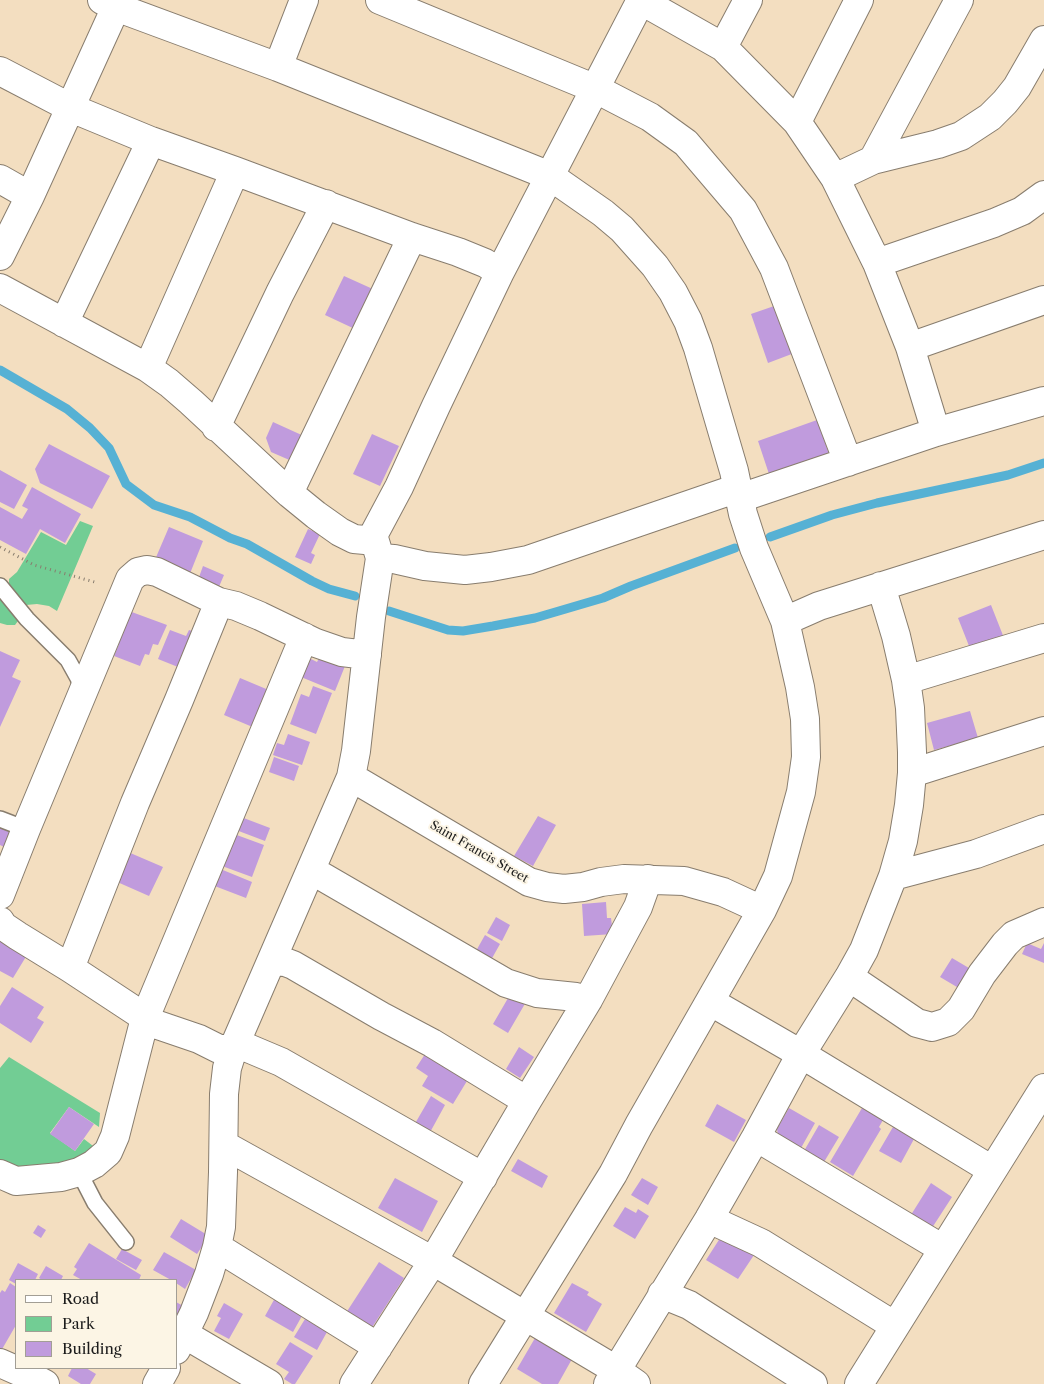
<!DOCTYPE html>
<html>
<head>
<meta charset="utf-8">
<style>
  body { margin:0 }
  #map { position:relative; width:1044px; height:1384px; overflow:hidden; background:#f3dec0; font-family:"Libre Caslon Text",serif }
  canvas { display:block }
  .legend { position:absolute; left:15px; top:1279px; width:162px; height:90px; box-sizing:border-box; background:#fcf5e5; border:1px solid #a29e95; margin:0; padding:6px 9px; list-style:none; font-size:15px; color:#1c1c1c }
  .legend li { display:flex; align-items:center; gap:10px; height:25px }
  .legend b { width:25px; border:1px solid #a29e95 }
</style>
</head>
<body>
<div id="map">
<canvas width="1044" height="1384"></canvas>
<ul class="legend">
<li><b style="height:6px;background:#fff"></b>Road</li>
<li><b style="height:14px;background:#72cd94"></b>Park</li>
<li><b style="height:14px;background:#c09bdd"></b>Building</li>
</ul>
</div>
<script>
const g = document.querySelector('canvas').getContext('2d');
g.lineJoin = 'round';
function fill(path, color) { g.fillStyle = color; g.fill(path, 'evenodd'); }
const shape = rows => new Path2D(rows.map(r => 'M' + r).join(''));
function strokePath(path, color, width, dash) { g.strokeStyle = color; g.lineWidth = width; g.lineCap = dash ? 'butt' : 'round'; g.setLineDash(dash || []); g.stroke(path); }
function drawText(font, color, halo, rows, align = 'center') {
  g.font = font + ' "Libre Caslon Text",serif'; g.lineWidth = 4; g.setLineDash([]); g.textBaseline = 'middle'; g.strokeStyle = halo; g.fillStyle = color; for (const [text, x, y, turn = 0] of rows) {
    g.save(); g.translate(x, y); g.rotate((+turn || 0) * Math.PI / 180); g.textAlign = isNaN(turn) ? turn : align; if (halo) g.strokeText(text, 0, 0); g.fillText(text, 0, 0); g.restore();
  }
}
fill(shape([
  [80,521,93,526,57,611,49,606,37,604,26,605,15,598,9,587,9,579,17,572,41,532,66,545],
  [0,598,12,610,18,621,15,625,7,625,0,623],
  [9,1057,100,1113,99,1127,69,1107,50,1133,75,1151,84,1139,97,1149,67,1169,0,1167,0,1068]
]), '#72cd94');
strokePath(shape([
  [0,370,67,409,90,428,109,448,126,484,154,505,190,517,230,538,247,544,312,581,329,589,355,596],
  [770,537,832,515,877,503,1008,475,1044,463],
  [389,611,448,630,463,631,493,626,535,618,603,598,631,586,735,548]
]), '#56b1d4', 9);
fill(shape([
  [344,276,375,290,357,330,325,315],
  [780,304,797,352,768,363,751,314],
  [817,420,829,454,769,474,758,441],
  [273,422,306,437,294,462,271,452,266,438],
  [372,434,399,446,380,486,353,474],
  [49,444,110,476,92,509,40,483,35,469],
  [0,470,27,485,14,509,0,502],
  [32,487,81,514,65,543,40,529,26,554,0,540,0,507,22,519,28,509,22,506],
  [169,527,203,541,189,576,154,562],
  [308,529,320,534,311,553,315,555,311,564,295,557],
  [203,566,224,575,218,589,198,580],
  [991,605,1004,638,971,651,958,618],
  [129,611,167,625,158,645,153,644,149,655,145,654,140,666,114,656,119,644,116,643],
  [170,630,186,636,189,630,198,633,183,669,158,659],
  [0,651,20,660,12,677,21,681,0,727],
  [320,656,345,666,335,691,301,677,309,658,317,662],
  [240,678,271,691,255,728,224,715],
  [313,686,332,693,316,734,290,724,301,694,309,697],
  [970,711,978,738,934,750,927,723],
  [288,734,310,742,302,765,273,755,277,743,284,745],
  [274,757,299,766,294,781,269,772],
  [538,816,556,825,533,866,514,856],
  [241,817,270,828,265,841,236,830],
  [0,827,15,833,8,849,0,845],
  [234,834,264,845,252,877,222,866],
  [128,852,163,867,149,896,115,881],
  [218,868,252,882,246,898,212,885],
  [606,902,607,918,611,918,613,934,584,936,582,904],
  [496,917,510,925,502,941,487,933],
  [485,935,500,944,491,960,476,951],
  [0,938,27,955,13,978,0,971],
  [1027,943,1041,949,1044,943,1044,963,1022,954],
  [952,958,974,971,962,990,940,977],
  [12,987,44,1007,37,1018,44,1022,31,1043,0,1023,0,1006],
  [511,993,526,1002,508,1033,493,1024],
  [519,1047,534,1057,520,1078,506,1069],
  [427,1051,470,1076,453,1104,422,1086,428,1076,416,1068],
  [431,1096,445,1105,428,1136,413,1127],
  [717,1104,746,1120,734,1142,705,1126],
  [69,1107,94,1124,75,1151,50,1134],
  [789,1108,815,1123,801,1148,778,1135,777,1129],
  [862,1108,883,1120,879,1127,881,1129,853,1176,830,1162],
  [819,1125,839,1137,824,1162,804,1151],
  [893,1127,914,1139,901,1163,879,1151],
  [518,1159,548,1176,542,1188,511,1171],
  [395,1178,438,1201,422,1232,378,1208],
  [642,1178,658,1187,648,1205,631,1195],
  [931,1183,952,1197,930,1231,909,1218],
  [625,1207,636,1213,638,1209,649,1216,635,1239,613,1226],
  [181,1219,209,1236,197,1254,170,1237],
  [38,1225,46,1230,41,1238,33,1233],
  [724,1232,756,1252,738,1279,706,1260],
  [89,1243,141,1275,139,1280,82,1280,73,1275,77,1269,74,1267],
  [122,1249,142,1260,136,1270,116,1259],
  [164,1252,196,1270,185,1289,176,1283,176,1280,171,1280,153,1270],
  [379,1262,404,1278,369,1332,344,1316],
  [18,1263,38,1274,35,1280,16,1280,16,1284,9,1280],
  [46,1266,63,1276,61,1280,42,1280,39,1278],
  [10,1283,16,1287,16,1325,1,1351,0,1350,0,1293,2,1290,5,1292],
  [572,1283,589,1292,587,1295,602,1304,586,1332,554,1313],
  [275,1298,303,1314,293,1332,265,1316],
  [176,1302,185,1307,176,1322],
  [224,1303,243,1314,229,1339,214,1331,221,1318,217,1316],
  [305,1319,327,1332,317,1350,294,1337],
  [535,1338,572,1359,558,1384,542,1384,517,1369],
  [290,1342,313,1356,295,1384,292,1384,284,1379,289,1372,276,1364],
  [72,1368,86,1368,96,1374,90,1384,81,1384,68,1376]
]), '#c09bdd');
const lane = shape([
  [0,586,27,619,68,660,78,678,83,692],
  [0,819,26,829],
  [79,1172,95,1203,126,1242]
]);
const street = shape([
  [102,0,116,7,278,67,550,176,603,213,622,229,655,266,673,292,688,321,698,348,734,471,743,514,754,548,785,621,800,687,805,719,806,757,801,792,778,876,762,910,639,1125,613,1174,483,1384],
  [380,0,596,89,650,117,686,143,743,210,774,268,848,462],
  [640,0,723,47,797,122,835,178,877,263,910,347,936,432],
  [723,47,748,0],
  [278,67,304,0],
  [0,71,71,108,151,141,235,171,412,237,458,252,485,263,500,272],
  [797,122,859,0],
  [873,160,938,144,961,136,990,117,1005,102,1017,87,1044,40],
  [835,178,873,160,959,0],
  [0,179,30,196],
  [0,256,30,196,116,7],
  [877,263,994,223,1022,211,1044,195],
  [0,288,148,368,169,383,191,402,289,493,316,515,340,532,354,539,365,540,374,538],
  [64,323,151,141],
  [910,347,1044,300],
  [148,368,235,171],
  [216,427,280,293,326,204],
  [289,493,412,237],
  [740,498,936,432,1044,401],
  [380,558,394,559,425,566,465,570,491,567,528,560,738,488],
  [785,621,819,606,1044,535],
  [906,680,1044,638],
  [912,773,1044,731],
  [351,777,529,882,547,887,564,889,583,887,601,882,624,879,684,881,723,892,762,910],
  [311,870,506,983,537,993,576,997,588,1000],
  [893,876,976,854,1044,829],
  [0,895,26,829,130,579,138,572,147,570,157,572,219,602,236,606,260,616,316,643,342,652,367,655],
  [0,921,3,926,18,936,70,968,155,1024,199,1039,219,1049,233,1049],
  [272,961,285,962,293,965,381,1016,432,1043,527,1101],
  [70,968,135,803,179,700,219,602],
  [849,977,917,1023,932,1027,948,1022,961,1009,982,974,1005,944,1014,935,1044,922],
  [711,1002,801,1054,992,1170],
  [236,1043,281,1062,483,1177],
  [756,1137,943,1249],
  [224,1145,433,1261,616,1370,636,1384],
  [0,1174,16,1181,61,1177,79,1172,94,1164,108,1152,115,1136,145,1018,304,637],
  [709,1219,761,1243,895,1326],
  [217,1247,378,1347],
  [662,1294,689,1305,813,1384],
  [184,1334,269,1384],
  [176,1350,194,1313,209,1274,217,1247,221,1227,223,1172,224,1094,227,1068,233,1049,351,777,356,751,371,617,380,558,374,538,375,532,399,487,436,406,500,272,641,0],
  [0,1363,32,1377,45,1384],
  [157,1384,166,1368],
  [354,1384,433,1261,527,1101,588,1000,638,907,648,879],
  [608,1384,709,1219,756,1137,801,1054,849,977,864,950,893,876,903,841,909,805,912,773,912,752,910,708,906,680,896,636,881,586],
  [859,1384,1044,1088]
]);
strokePath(lane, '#887d6e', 18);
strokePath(street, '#887d6e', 30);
strokePath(shape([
  [0,547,34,565,98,583]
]), '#887d6e', 3, [1, 4]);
strokePath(lane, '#fff', 15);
strokePath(street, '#fff', 28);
drawText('12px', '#1c1c1c', '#fcf5e5', [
  ["Saint Francis Street",479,852,30]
]);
</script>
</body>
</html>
